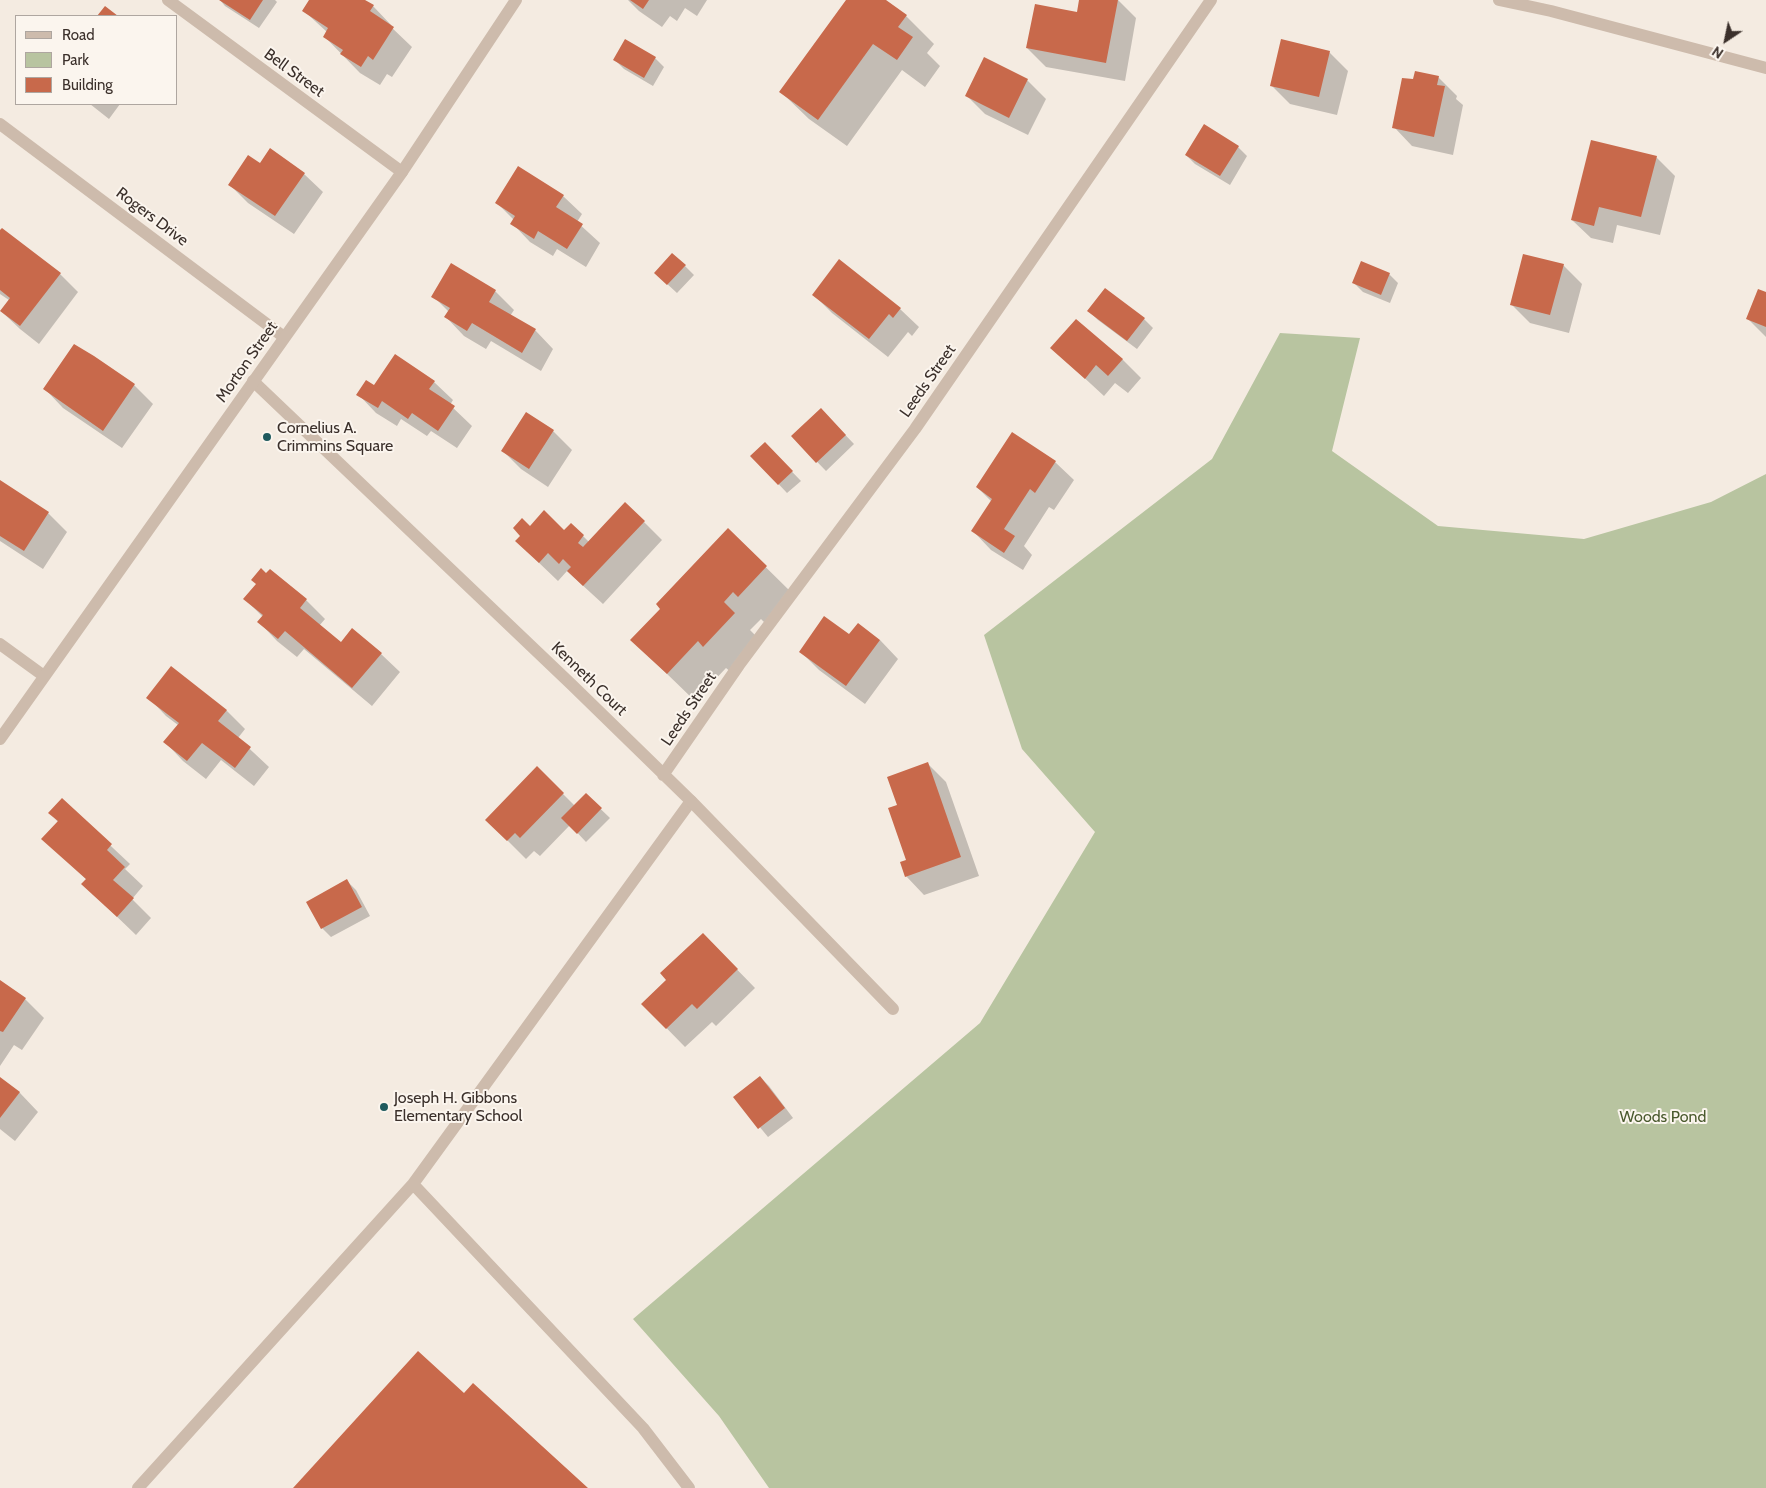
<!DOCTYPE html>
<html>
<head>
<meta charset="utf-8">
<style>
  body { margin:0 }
  #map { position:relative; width:1766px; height:1488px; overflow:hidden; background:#f4ebe1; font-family:Cabin,sans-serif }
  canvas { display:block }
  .legend { position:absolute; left:15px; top:15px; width:162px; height:90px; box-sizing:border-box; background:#fbf5ee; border:1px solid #aea6a0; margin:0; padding:6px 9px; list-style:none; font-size:15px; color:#3b302b }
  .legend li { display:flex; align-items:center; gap:10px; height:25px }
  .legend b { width:25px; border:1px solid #aea6a0 }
  .north { position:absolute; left:1701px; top:15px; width:50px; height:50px; -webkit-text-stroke:4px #fbf5ee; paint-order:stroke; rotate:214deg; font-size:14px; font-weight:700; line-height:20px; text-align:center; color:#3b302b }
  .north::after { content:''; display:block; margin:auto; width:18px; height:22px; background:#3b302b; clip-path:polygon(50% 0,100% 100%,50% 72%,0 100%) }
</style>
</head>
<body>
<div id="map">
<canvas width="1766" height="1488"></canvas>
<ul class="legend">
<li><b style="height:6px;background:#cdbbac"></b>Road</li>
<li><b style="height:14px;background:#b8c4a0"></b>Park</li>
<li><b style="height:14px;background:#c8694b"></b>Building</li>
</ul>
<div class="north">N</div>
</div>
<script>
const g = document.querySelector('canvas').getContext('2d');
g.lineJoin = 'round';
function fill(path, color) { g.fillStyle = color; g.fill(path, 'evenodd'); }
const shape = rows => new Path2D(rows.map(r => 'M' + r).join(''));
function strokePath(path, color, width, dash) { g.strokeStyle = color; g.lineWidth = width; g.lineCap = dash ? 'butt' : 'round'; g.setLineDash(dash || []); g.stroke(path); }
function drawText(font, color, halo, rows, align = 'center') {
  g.font = font + ' Cabin,sans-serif'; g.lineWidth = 4; g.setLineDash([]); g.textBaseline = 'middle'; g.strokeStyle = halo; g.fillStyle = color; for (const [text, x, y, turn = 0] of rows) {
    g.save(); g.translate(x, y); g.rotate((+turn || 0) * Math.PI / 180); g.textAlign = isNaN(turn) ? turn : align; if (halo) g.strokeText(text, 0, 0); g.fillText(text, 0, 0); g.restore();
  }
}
fill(shape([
  [1280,333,1360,338,1332,451,1438,526,1584,539,1711,502,1766,474,1766,1488,769,1488,719,1416,633,1319,980,1023,1095,832,1022,749,984,635,1212,459]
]), '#b8c4a0');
fill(shape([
  [220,0,275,0,277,2,259,28,225,6],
  [310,0,363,0,373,6,391,25,390,26,412,47,392,77,387,74,380,85,360,73,324,36,327,32,303,10],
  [628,0,707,0,697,16,685,8,677,21,670,16,662,27,639,11],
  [847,0,884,0,906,16,934,44,927,53,940,66,925,87,902,70,847,146,809,119,781,92],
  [1081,0,1118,0,1136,18,1125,81,1046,67,1027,48,1078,13],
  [1329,52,1348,71,1337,115,1290,104,1271,85],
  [655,58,664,67,653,86,624,69,615,60],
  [1438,77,1457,96,1456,99,1463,105,1453,155,1412,146,1394,127,1414,81],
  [1027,80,1046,99,1028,135,985,114,967,96],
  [90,104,120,104,109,119],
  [1238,147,1247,156,1230,185,1195,164,1186,155],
  [1656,157,1675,176,1660,235,1617,225,1613,243,1591,238,1572,220],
  [260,164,304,174,323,192,294,234,248,203,229,184],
  [563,196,582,214,577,222,600,243,586,267,557,249,553,256,530,242,512,223,514,220,497,203],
  [0,232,60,274,78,292,39,344,20,329,1,311,9,300,0,294],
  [1563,265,1582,284,1569,333,1530,323,1511,304],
  [685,266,694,275,677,293,665,282],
  [1389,274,1398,283,1390,303,1363,292,1354,283],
  [1105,290,1144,319,1153,328,1137,349,1098,320,1089,311],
  [495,291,514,310,510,316,535,330,553,349,541,371,491,341,486,349,464,336,446,317,449,312,433,296],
  [1766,293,1766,337,1748,319],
  [813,294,900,309,919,327,912,336,908,332,888,357,832,313],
  [1052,348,1122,359,1141,378,1128,393,1115,383,1104,396],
  [434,382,453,400,450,405,472,426,457,448,431,431,427,436,401,419,397,426,376,413,358,394,374,387],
  [134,385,153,404,122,448,63,408,45,389],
  [830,419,854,444,826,471,792,436],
  [553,431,572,450,548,487,521,469,502,450],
  [765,444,801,481,787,493,752,456],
  [1055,462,1074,480,1054,510,1049,507,1024,546,1032,555,1023,570,991,550,973,531,992,502,977,487],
  [0,482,48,513,67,532,43,569,0,541],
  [644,522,662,540,603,604,567,571,558,581,535,559,530,527,564,532,571,524,589,542],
  [728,530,794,595,766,624,761,619,750,630,762,642,732,673,726,668,695,701,632,640,662,609],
  [266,575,306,600,325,619,319,626,341,644,381,654,400,672,372,706,304,649,297,657,277,641,259,622,263,617,245,599],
  [849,636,880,640,898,659,865,704,819,670,800,651],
  [171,667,227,711,245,729,238,738,269,767,254,786,221,760,206,779,183,761,165,742,178,725,166,716,148,697],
  [928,764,946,782,979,876,924,895,906,876,908,860,898,806],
  [537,768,575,806,586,795,610,818,586,842,570,825,540,856,534,851,526,859,487,820],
  [62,800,130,864,125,869,143,886,132,899,151,918,136,935,83,884,87,880,43,839,58,822,50,813],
  [347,881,356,890,370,916,331,937,322,928],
  [721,953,755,988,716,1026,712,1022,685,1047,643,1004],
  [0,981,25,999,44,1018,22,1050,14,1045,0,1066],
  [760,1077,769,1086,793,1118,768,1137,735,1097],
  [0,1078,20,1093,38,1112,15,1141,0,1129]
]), '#0003');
fill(shape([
  [219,0,263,0,250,20],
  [309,0,365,0,374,5,370,11,394,27,373,60,368,56,361,67,340,54,343,50,323,37,328,28,302,11],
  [630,0,649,0,643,9],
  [846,0,886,0,907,15,898,27,913,37,897,60,873,44,818,120,779,92],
  [1079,0,1118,0,1106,63,1026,48,1035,4,1077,12],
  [105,6,118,16,97,16],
  [625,39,656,57,644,78,613,60],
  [1281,39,1330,51,1319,97,1270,86],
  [984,57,1028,79,1009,118,965,96],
  [1415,71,1439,76,1437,85,1445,86,1434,137,1392,128,1402,78,1413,79],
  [1204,124,1239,146,1220,176,1185,155],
  [1591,140,1657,156,1641,217,1599,207,1594,226,1571,220],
  [270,148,305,173,275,216,228,185,248,155,260,163],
  [518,166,564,195,556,207,583,224,567,249,538,231,534,239,510,224,515,216,495,203],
  [2,228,61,273,20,326,0,311,10,298,0,290,0,230],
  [672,253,686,265,667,285,654,273],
  [1523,254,1564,264,1550,315,1510,305],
  [839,259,901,308,893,318,889,314,869,339,812,295],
  [1361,261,1390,273,1381,295,1352,283],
  [451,263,496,290,489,302,536,329,522,353,472,323,467,331,444,317,450,308,431,297],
  [1105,288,1145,318,1127,341,1087,311],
  [1758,289,1766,292,1766,327,1746,319],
  [1076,319,1123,359,1108,376,1096,365,1085,379,1050,348],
  [74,344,94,356,135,384,103,431,43,389],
  [395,354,435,381,429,389,455,406,438,431,412,413,408,419,382,401,378,408,356,395,366,380,374,385],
  [821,408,846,435,816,463,791,436],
  [526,412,554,430,529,469,501,451],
  [1012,432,1056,461,1035,493,1030,489,1004,529,1015,536,1004,553,971,531,992,499,976,487],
  [765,442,793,471,778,485,750,456],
  [0,480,49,512,24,551,0,536],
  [625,502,645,521,583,586,567,571,571,567,563,559,559,564,548,553,539,563,515,541,520,536,513,528,522,518,530,526,544,510,564,530,571,523,584,535,578,543,583,547],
  [728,528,767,566,738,597,733,592,724,602,735,613,703,647,698,641,667,674,630,640,660,609,656,604],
  [261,568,266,573,270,569,307,599,300,608,341,642,352,628,382,653,352,688,285,631,278,639,257,622,263,615,243,599,256,584,251,580],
  [824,616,849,634,858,623,880,640,846,686,799,652],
  [171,666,227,710,218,721,251,747,235,768,202,743,187,761,163,742,179,723,146,698],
  [928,762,961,857,905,877,900,862,906,860,888,808,897,805,887,777],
  [537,766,564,793,520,838,515,833,507,841,485,820],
  [586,793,602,808,577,834,561,818],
  [62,798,112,844,107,850,125,867,113,880,134,898,117,917,81,884,86,879,41,839,58,821,48,813],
  [347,879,362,907,321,929,306,902],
  [703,933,738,969,697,1009,692,1004,666,1029,641,1004,666,980,660,973],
  [0,980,26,998,3,1032,0,1031],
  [760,1076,785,1108,758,1129,733,1097],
  [0,1077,20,1092,0,1118],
  [418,1351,464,1393,473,1383,588,1488,293,1488]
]), '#c8694b');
strokePath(shape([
  [413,1184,643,1428,689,1488],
  [138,1488,413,1184,691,801]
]), '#cdbbac', 12);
strokePath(shape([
  [168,0,402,172],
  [0,124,284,337],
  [253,381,572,685,691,801,893,1009],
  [0,644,44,676],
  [663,775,739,665,915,429,1211,0]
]), '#cdbbac', 12);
strokePath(shape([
  [1499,0,1551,11,1766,68],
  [0,739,402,172,516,0]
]), '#cdbbac', 12);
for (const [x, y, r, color] of [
  [267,437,5,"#1f5a5e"],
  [384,1107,5,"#1f5a5e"]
]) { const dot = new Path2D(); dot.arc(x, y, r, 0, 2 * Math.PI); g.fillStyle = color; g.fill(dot); strokePath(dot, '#fbf5ee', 2); }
drawText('16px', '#3b302b', '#fbf5ee', [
  ["Bell Street",294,73,36],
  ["Rogers Drive",152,217,37],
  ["Morton Street",247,362,-55],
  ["Leeds Street",928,381,-55],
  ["Kenneth Court",589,679,44],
  ["Leeds Street",689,709,-56]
]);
drawText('16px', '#3b302b', '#fbf5ee', [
  ["Cornelius A.",277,428],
  ["Crimmins Square",277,446],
  ["Joseph H. Gibbons",394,1098],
  ["Elementary School",394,1116]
], 'left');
drawText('16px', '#4a5a2e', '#fbf5ee', [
  ["Woods Pond",1663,1117]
]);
</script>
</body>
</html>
